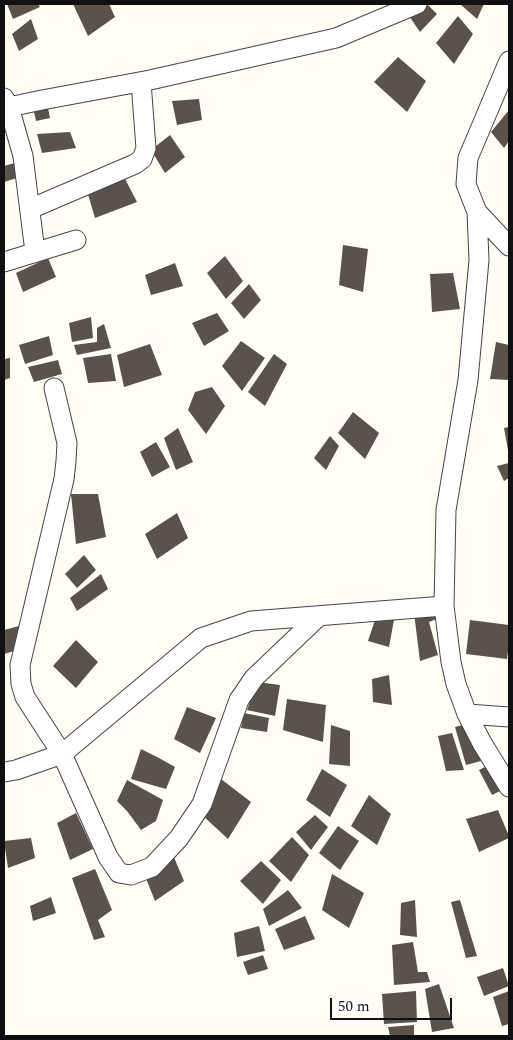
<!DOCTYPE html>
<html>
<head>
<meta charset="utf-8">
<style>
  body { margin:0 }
  #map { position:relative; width:513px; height:1040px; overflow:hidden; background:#fffdf5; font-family:Spectral,serif }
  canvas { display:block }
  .frame { position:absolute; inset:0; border:5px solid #111; pointer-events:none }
  .scale { position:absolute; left:330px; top:998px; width:122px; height:22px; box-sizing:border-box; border:2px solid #111; border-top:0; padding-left:6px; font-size:15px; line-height:18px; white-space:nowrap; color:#111; -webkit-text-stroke:4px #fff; paint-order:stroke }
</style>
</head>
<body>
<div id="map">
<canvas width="513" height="1040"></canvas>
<div class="frame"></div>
<div class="scale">50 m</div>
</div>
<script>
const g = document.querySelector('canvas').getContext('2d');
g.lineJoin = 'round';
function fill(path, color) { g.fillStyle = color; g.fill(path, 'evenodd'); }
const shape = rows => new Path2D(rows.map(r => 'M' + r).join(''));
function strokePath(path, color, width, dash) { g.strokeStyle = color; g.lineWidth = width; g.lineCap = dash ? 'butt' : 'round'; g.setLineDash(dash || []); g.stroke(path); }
fill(shape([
  [7,4,38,4,40,7,13,19],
  [73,4,109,4,115,17,88,36],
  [460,4,484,4,477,19],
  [428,5,437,14,420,32,409,16],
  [458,16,473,34,454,64,436,43],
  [31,19,38,39,19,51,12,34],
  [398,57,426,81,407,112,374,82],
  [199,99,202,120,177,125,172,101],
  [47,103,50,118,36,121,33,107],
  [509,110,509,141,504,148,491,132],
  [70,132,76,148,42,153,37,134],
  [170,135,185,157,165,173,151,150],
  [18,162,20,177,4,182,4,166],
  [123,175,137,202,95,218,87,191],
  [343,245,368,249,363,292,339,285],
  [225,256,243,281,226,299,207,273],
  [48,258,56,277,23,292,16,273],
  [175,263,183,286,151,295,145,275],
  [453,273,460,309,432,312,430,274],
  [249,284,261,300,244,319,231,303],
  [217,313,229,331,204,346,192,323],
  [91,317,93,338,72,342,69,323],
  [104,324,111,348,77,355,74,345,97,342,97,328],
  [49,336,53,355,25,364,19,345],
  [241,341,265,358,242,391,222,366],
  [496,342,509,345,509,380,490,379],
  [150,344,162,375,124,387,117,355],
  [111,354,116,381,88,383,83,358],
  [274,354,287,364,265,406,248,392],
  [10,358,10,378,4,380,4,359],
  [58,360,62,374,34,382,28,367],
  [212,387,225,406,206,434,188,410,195,392],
  [353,412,379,433,365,459,338,433],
  [509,427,509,450,508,450,504,428],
  [178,428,193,462,176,470,164,438],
  [330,436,339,446,326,470,314,458],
  [156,442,170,467,152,477,140,452],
  [509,463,509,478,504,481,497,466],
  [71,494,98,494,106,537,76,544],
  [177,513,188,538,157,559,145,534],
  [84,555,96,570,77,588,65,574],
  [101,574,108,589,77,611,70,598],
  [438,610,439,618,429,622,438,655,420,661,414,613],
  [376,617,394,620,389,647,368,641],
  [470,620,509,625,509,643,507,659,466,654],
  [19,626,21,649,4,654,4,630],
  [76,640,98,662,76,688,53,666],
  [389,675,392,705,373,702,372,679],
  [257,682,280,685,275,716,247,710],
  [287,699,326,705,323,742,283,730],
  [187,707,216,718,200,753,174,739],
  [244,713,269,718,267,732,241,728],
  [466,724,481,761,466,765,455,727],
  [331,725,350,731,350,766,329,764],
  [452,733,464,770,446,771,438,736],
  [141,749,159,758,175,767,166,789,131,779],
  [491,764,504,789,492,795,479,770],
  [322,769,347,785,330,817,306,800],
  [221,779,251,802,228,839,202,815],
  [127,780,163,800,156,821,141,830,127,811,117,801],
  [369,795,391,814,377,845,351,826],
  [498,810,509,836,509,838,479,852,466,819],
  [76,813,93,849,70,860,57,823],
  [315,815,328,827,311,850,296,832],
  [338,826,359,841,340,870,319,853],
  [292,837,309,855,291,882,269,861],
  [31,838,35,858,8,868,4,841],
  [173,855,184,881,155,901,145,876],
  [261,861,281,880,263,904,240,881],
  [95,869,112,910,98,920,105,937,94,940,72,878],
  [332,874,364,893,349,928,322,910],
  [288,890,302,908,269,926,263,909],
  [51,897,56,913,33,921,30,906],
  [415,900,417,937,400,935,401,903],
  [460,900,477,956,466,958,451,902],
  [305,916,315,939,284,950,275,929],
  [259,926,265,951,237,957,234,933],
  [413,942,418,972,427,972,430,982,394,985,392,945],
  [263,955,268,969,248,975,243,962],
  [503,968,509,986,484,996,477,977],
  [439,984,454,1028,432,1032,425,989],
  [416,991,417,1022,384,1024,382,994],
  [509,991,509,1024,502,1026,493,997],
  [414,1025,414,1036,390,1036,388,1027]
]), '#5a524d');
const minor = shape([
  [509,61,468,158,466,184,477,212,479,260,468,380,446,510,444,606,451,662,456,684,467,714,482,743,509,787],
  [4,98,9,107,23,156,35,252],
  [9,107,42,100,150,80,336,38,417,4],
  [30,209,135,164,142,159,146,148,141,82],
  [477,212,509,246],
  [4,262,76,240],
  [54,388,67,443,66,461,64,479,20,665,21,684,25,697,62,754,108,857,119,873,131,875,152,867,179,838,202,804,239,700,254,678,319,616],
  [467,714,509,717],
  [4,772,16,770,62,754,201,638,251,621,444,606]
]);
strokePath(minor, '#444', 21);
strokePath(minor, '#fff', 19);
</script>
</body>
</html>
